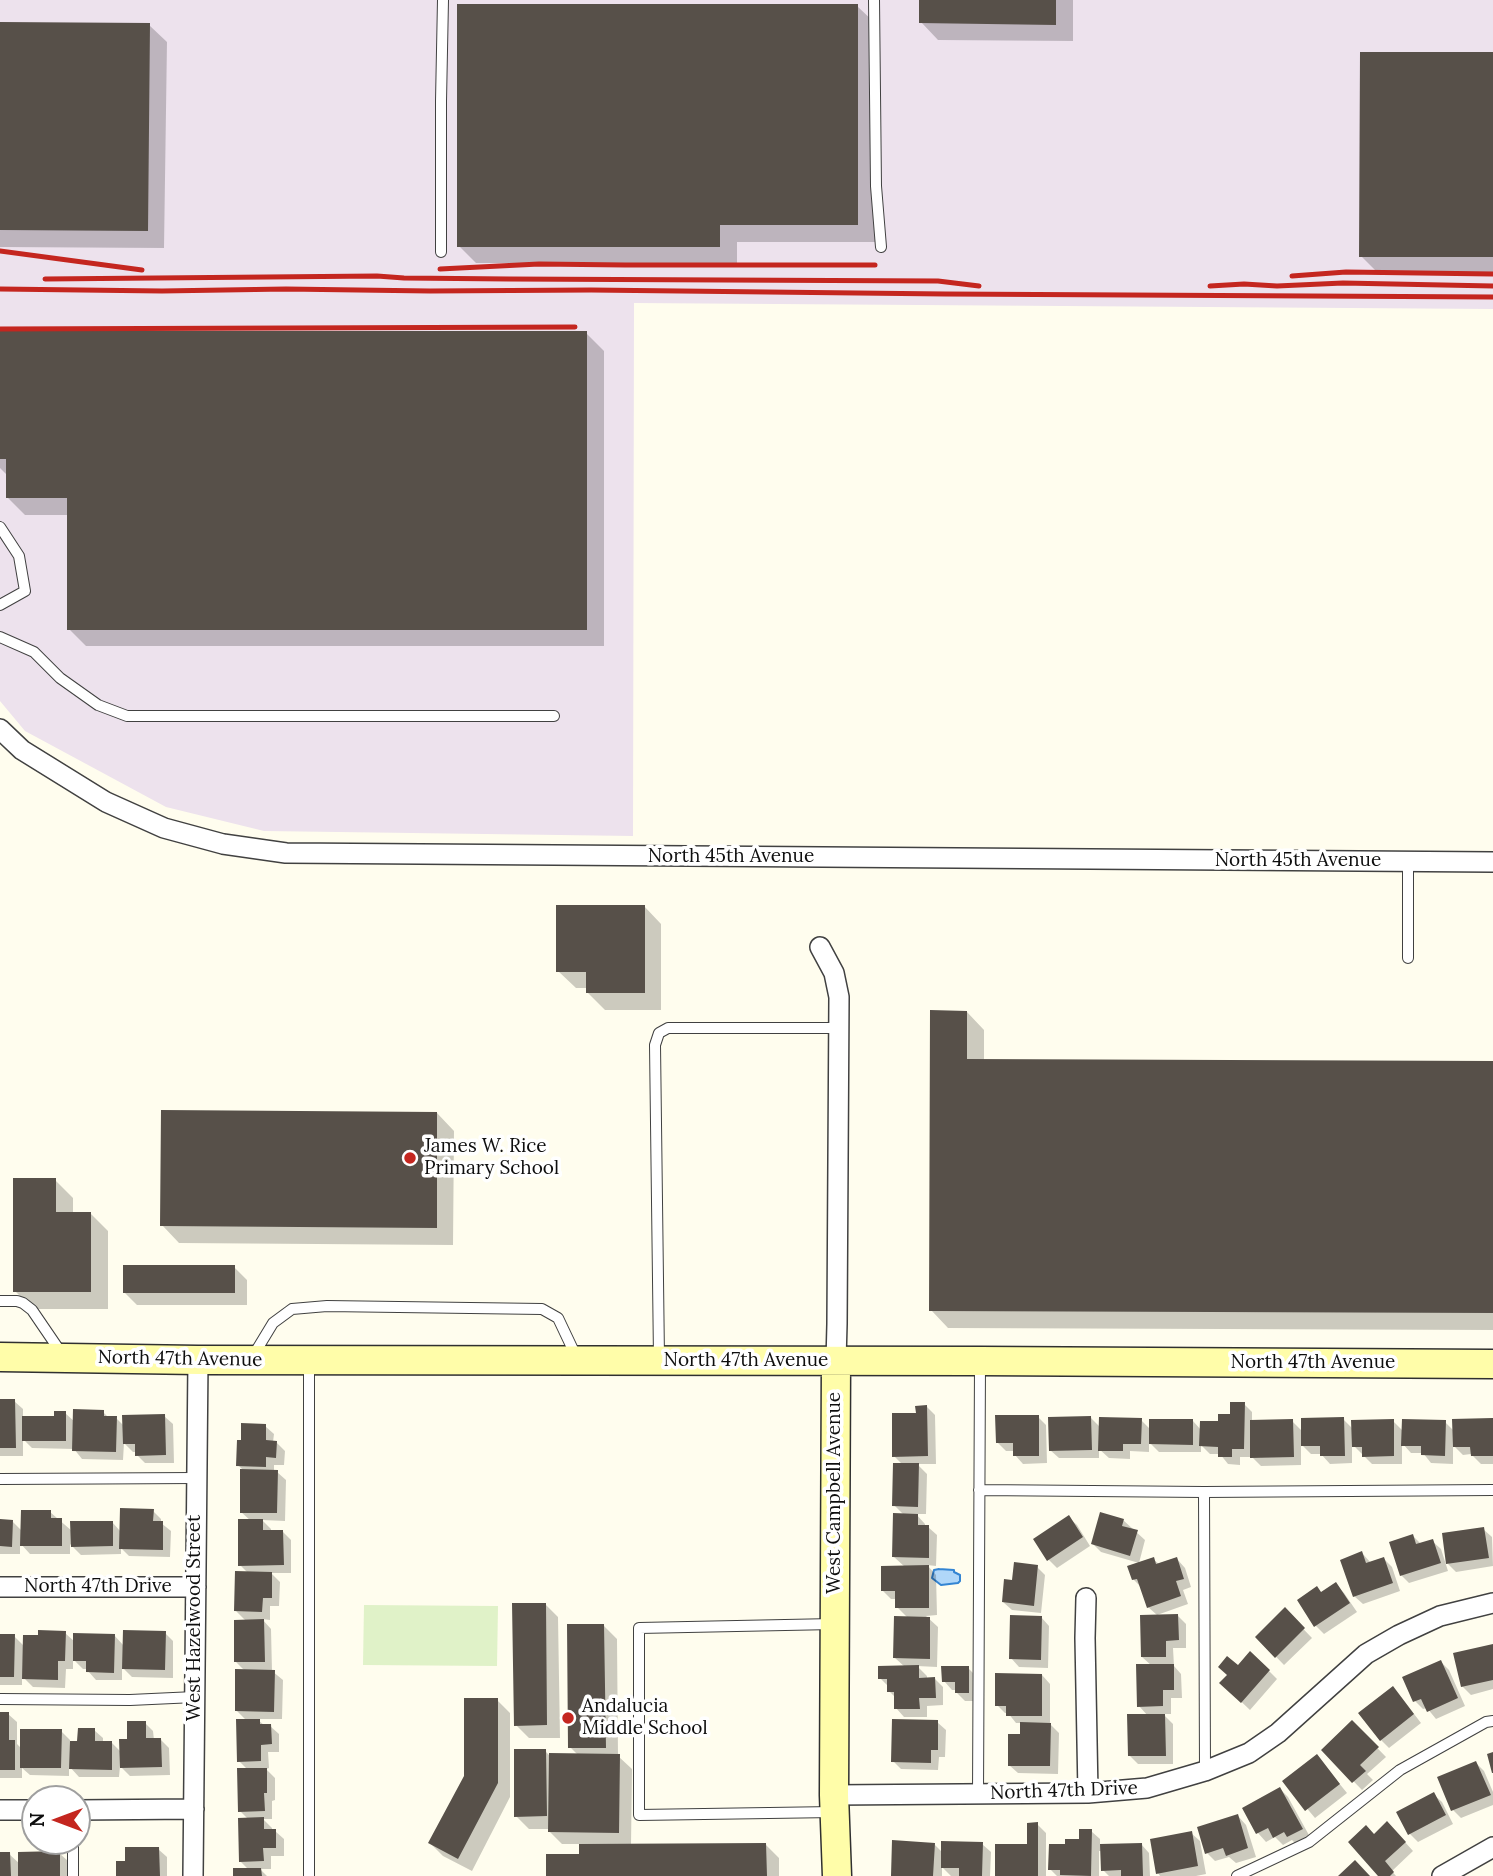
<!DOCTYPE html>
<html>
<head>
<meta charset="utf-8">
<style>
  body { margin:0 }
  #map { position:relative; width:1493px; height:1876px; overflow:hidden; background:#fffdee; font-family:Lora,serif }
  canvas { display:block }
  .north { position:absolute; left:21px; top:1785px; width:70px; height:70px; box-sizing:border-box; background:#fff; border:2px solid #9f9f9f; border-radius:50%; rotate:270deg; font-size:19px; font-weight:700; line-height:28px; text-align:center; color:#0e0e0e }
  .north::after { content:''; display:block; margin:auto; width:24px; height:32px; background:#c4261f; clip-path:polygon(50% 0,100% 100%,50% 72%,0 100%) }
</style>
</head>
<body>
<div id="map">
<canvas width="1493" height="1876"></canvas>
<div class="north">N</div>
</div>
<script>
const g = document.querySelector('canvas').getContext('2d');
g.lineJoin = 'round';
function fill(path, color) { g.fillStyle = color; g.fill(path, 'evenodd'); }
const shape = rows => new Path2D(rows.map(r => 'M' + r).join(''));
function strokePath(path, color, width, dash) { g.strokeStyle = color; g.lineWidth = width; g.lineCap = dash ? 'butt' : 'round'; g.setLineDash(dash || []); g.stroke(path); }
function drawText(font, color, halo, rows, align = 'center') {
  g.font = font + ' Lora,serif'; g.lineWidth = 7; g.setLineDash([]); g.textBaseline = 'middle'; g.strokeStyle = halo; g.fillStyle = color; for (const [text, x, y, turn = 0] of rows) {
    g.save(); g.translate(x, y); g.rotate((+turn || 0) * Math.PI / 180); g.textAlign = isNaN(turn) ? turn : align; if (halo) g.strokeText(text, 0, 0); g.fillText(text, 0, 0); g.restore();
  }
}
fill(shape([
  [0,0,1493,0,1493,309,634,303,633,836,264,831,166,807,25,731,0,701]
]), '#ede2ed');
fill(shape([
  [364,1605,498,1606,497,1666,363,1665]
]), '#e0f2c8');
const water = shape([
  [939,1569,954,1570,954,1572,960,1575,960,1581,958,1583,941,1585,932,1578,934,1570,939,1569]
]);
fill(water, '#b0d7f9');
strokePath(water, '#3485d3', 2);
fill(shape([
  [921,0,1073,0,1073,41,938,40,921,22],
  [857,6,875,23,875,242,737,242,737,263,476,263,459,246],
  [0,23,149,25,167,42,164,248,0,247],
  [1493,54,1493,274,1379,274,1361,256],
  [0,333,586,333,604,351,604,646,86,646,69,629,69,515,25,515,8,498,8,476,0,468],
  [644,906,661,924,661,1010,605,1010,587,992,587,988,576,988,558,971],
  [967,1012,984,1030,984,1061,1493,1063,1493,1330,948,1328,931,1310],
  [437,1113,454,1131,453,1245,179,1243,162,1225],
  [55,1180,73,1198,73,1213,90,1213,108,1231,108,1309,33,1309,15,1291],
  [234,1267,247,1280,247,1305,137,1305,124,1292],
  [0,1401,14,1401,23,1409,23,1417,55,1418,65,1413,75,1422,103,1412,109,1418,116,1418,124,1426,164,1416,173,1424,174,1463,145,1463,137,1455,137,1452,133,1452,124,1443,123,1460,82,1459,74,1449,32,1448,23,1439,23,1456,0,1456],
  [1244,1404,1252,1412,1252,1421,1292,1421,1302,1431,1343,1419,1353,1429,1393,1421,1403,1431,1445,1422,1454,1431,1493,1420,1493,1464,1481,1464,1471,1454,1463,1455,1453,1445,1453,1464,1431,1463,1423,1453,1411,1453,1402,1443,1402,1464,1372,1464,1352,1444,1352,1463,1330,1464,1321,1454,1311,1454,1301,1444,1301,1465,1261,1466,1252,1457,1240,1457,1240,1465,1228,1464,1220,1454,1210,1454,1201,1445,1201,1452,1159,1452,1149,1442,1149,1452,1130,1451,1130,1459,1109,1458,1099,1449,1099,1458,1059,1458,1050,1450,1091,1418,1101,1428,1141,1420,1151,1430,1193,1421,1201,1430,1220,1423,1231,1416],
  [927,1407,935,1415,936,1464,917,1464,927,1474,926,1514,916,1514,925,1524,925,1527,928,1527,937,1535,936,1566,927,1565,936,1575,937,1615,926,1616,938,1627,937,1667,917,1666,927,1676,927,1679,935,1679,943,1687,943,1705,927,1706,927,1717,904,1717,896,1708,896,1698,889,1691,889,1687,880,1678,905,1667,895,1658,908,1618,897,1607,897,1599,891,1599,883,1591,905,1567,894,1557,904,1515,894,1505,903,1465,894,1456,917,1415],
  [1038,1417,1046,1425,1047,1463,1023,1464,1015,1455,1015,1451,1006,1451,998,1443],
  [265,1426,274,1434,273,1442,276,1442,285,1451,284,1465,274,1465,274,1471,277,1472,286,1480,285,1521,262,1520,271,1529,271,1532,283,1532,291,1540,291,1573,271,1573,280,1582,279,1606,270,1606,270,1620,262,1619,271,1629,272,1671,283,1680,282,1719,257,1719,265,1726,270,1726,279,1734,279,1752,268,1752,269,1768,266,1769,275,1778,275,1800,272,1801,272,1819,263,1819,272,1828,272,1831,275,1831,284,1839,284,1856,271,1856,271,1869,260,1869,267,1876,235,1876,249,1870,240,1861,248,1819,240,1811,248,1770,239,1761,247,1721,236,1710,245,1671,236,1662,246,1621,236,1611,248,1573,240,1565,251,1521,241,1512,242,1469,238,1465],
  [153,1511,161,1519,161,1523,171,1531,170,1557,129,1556,121,1548,121,1554,81,1555,70,1544,70,1554,30,1554,20,1543,20,1554,0,1554,0,1521,12,1521,22,1531,50,1512,72,1531,112,1522,121,1532],
  [1068,1517,1077,1525,1090,1546,1057,1568,1049,1560,1035,1540],
  [1123,1520,1145,1540,1139,1563,1101,1552,1093,1544],
  [1483,1529,1492,1537,1493,1566,1456,1572,1448,1564],
  [1413,1536,1421,1544,1432,1541,1441,1549,1448,1571,1409,1583,1401,1575],
  [1362,1553,1371,1563,1384,1559,1392,1567,1400,1591,1363,1604,1354,1596],
  [1153,1559,1160,1565,1177,1559,1185,1568,1191,1587,1183,1590,1188,1604,1157,1615,1148,1607,1142,1588,1133,1579],
  [1037,1567,1045,1575,1041,1613,1012,1610,1003,1602,1014,1582],
  [1335,1584,1344,1593,1357,1612,1324,1634,1316,1626,1322,1593],
  [545,1604,558,1617,560,1738,529,1738,516,1725],
  [1285,1610,1312,1638,1284,1665,1257,1637],
  [1178,1616,1186,1624,1186,1648,1173,1648,1174,1666,1181,1674,1182,1698,1171,1698,1171,1714,1163,1714,1173,1724,1173,1764,1138,1764,1130,1756,1148,1716,1139,1706,1152,1666,1142,1657],
  [1041,1617,1049,1626,1048,1668,1019,1667,1011,1658],
  [604,1626,617,1639,618,1756,632,1769,631,1846,766,1845,779,1858,779,1876,547,1876,581,1856,581,1844,562,1844,549,1831,550,1829,529,1829,516,1816,545,1751,549,1755,578,1755,570,1747],
  [65,1633,75,1642,114,1635,124,1646,165,1633,173,1641,173,1678,132,1677,122,1667,122,1680,96,1680,88,1671,88,1669,83,1669,73,1659,73,1669,66,1669,65,1688,33,1687,22,1676,22,1685,0,1685,0,1636,14,1636,25,1647],
  [1493,1645,1493,1689,1471,1695,1462,1686],
  [1441,1662,1449,1670,1465,1706,1436,1719,1427,1708,1423,1709,1415,1701],
  [968,1668,976,1676,977,1701,965,1701,957,1693,957,1690,952,1690,944,1681],
  [1269,1671,1277,1679,1250,1710,1230,1691],
  [1042,1675,1050,1684,1050,1724,1059,1733,1058,1774,1018,1773,1009,1765,1022,1736,1022,1723,1016,1723,1008,1713,1005,1713,997,1705],
  [1401,1697,1421,1723,1389,1748,1381,1740],
  [497,1700,510,1713,510,1797,472,1871,443,1856,430,1843,466,1777],
  [0,1714,8,1714,17,1722,17,1744,22,1749,61,1731,70,1740,70,1743,79,1743,94,1730,103,1738,103,1743,112,1743,121,1752,145,1723,153,1731,154,1740,161,1740,169,1748,170,1775,130,1776,120,1766,119,1777,79,1777,69,1766,69,1776,30,1775,22,1768,22,1778,0,1778],
  [937,1722,946,1730,945,1757,939,1757,938,1770,901,1769,893,1761],
  [1352,1722,1386,1757,1367,1774,1373,1780,1362,1790,1323,1750],
  [1317,1756,1347,1793,1315,1818,1284,1781],
  [1476,1763,1484,1771,1493,1792,1493,1805,1461,1818,1453,1810],
  [1280,1789,1288,1797,1310,1837,1296,1844,1292,1840,1283,1845,1275,1837,1266,1842,1258,1833,1244,1808],
  [1433,1794,1442,1802,1453,1824,1418,1842,1410,1834],
  [1238,1816,1246,1825,1256,1857,1236,1863,1229,1857,1215,1861,1207,1853],
  [1037,1824,1046,1833,1046,1876,997,1876,1029,1845],
  [1091,1831,1100,1839,1100,1846,1141,1844,1149,1853,1150,1876,1109,1876,1103,1870,1102,1851,1099,1851,1099,1876,1057,1876,1050,1869,1066,1846,1081,1841],
  [1396,1832,1413,1851,1392,1871,1396,1876,1380,1876,1374,1836],
  [1191,1833,1200,1841,1206,1874,1196,1876,1160,1876,1158,1873],
  [934,1844,943,1853,982,1844,991,1852,990,1876,951,1876,942,1867,942,1876,892,1876],
  [158,1849,167,1857,167,1876,118,1876,127,1863],
  [59,1853,68,1861,68,1876,0,1876,0,1854,9,1854,20,1864]
]), '#0003');
fill(shape([
  [919,0,1056,0,1056,25,919,23],
  [457,4,858,4,858,225,720,225,720,247,457,247],
  [0,22,150,23,148,231,0,230],
  [1360,52,1493,52,1493,257,1359,257],
  [0,331,587,331,587,630,67,630,67,498,6,498,6,459,0,459],
  [556,905,645,905,645,993,586,993,586,972,556,972],
  [930,1010,967,1011,967,1059,1493,1061,1493,1313,929,1311],
  [161,1110,437,1112,437,1228,160,1226],
  [13,1178,56,1178,56,1212,91,1212,91,1292,13,1292],
  [123,1265,235,1265,235,1293,123,1293],
  [0,1399,15,1399,16,1448,0,1448],
  [1230,1402,1245,1402,1244,1449,1232,1449,1232,1457,1218,1457,1218,1447,1199,1446,1200,1421,1218,1421,1218,1414,1230,1414],
  [927,1405,928,1456,892,1457,892,1413,916,1413,915,1406],
  [73,1409,104,1410,104,1416,117,1416,116,1452,72,1451],
  [54,1411,66,1411,66,1441,22,1441,22,1416,54,1416],
  [165,1414,166,1455,135,1456,135,1444,123,1444,122,1415],
  [995,1415,1039,1415,1039,1456,1013,1456,1013,1443,996,1443],
  [1091,1416,1092,1450,1049,1451,1048,1417],
  [1099,1417,1142,1418,1141,1444,1123,1444,1123,1451,1098,1451],
  [1344,1417,1345,1456,1320,1456,1320,1446,1301,1446,1301,1418],
  [1493,1418,1493,1456,1471,1456,1470,1447,1453,1447,1452,1419],
  [1149,1419,1193,1419,1193,1445,1149,1444],
  [1293,1419,1294,1457,1250,1458,1250,1420],
  [1394,1419,1394,1456,1362,1457,1362,1447,1352,1447,1351,1420],
  [1402,1419,1446,1420,1445,1456,1421,1455,1421,1446,1401,1446],
  [241,1423,266,1424,266,1440,277,1441,276,1458,266,1457,266,1467,236,1466,237,1440,241,1440],
  [893,1463,919,1463,918,1507,892,1506],
  [240,1469,278,1470,277,1513,240,1513],
  [120,1508,154,1509,153,1521,163,1521,163,1550,119,1549],
  [21,1510,51,1510,51,1518,62,1518,62,1546,20,1546],
  [1100,1512,1124,1519,1122,1526,1138,1530,1130,1556,1091,1544],
  [893,1513,918,1514,918,1525,929,1525,929,1558,892,1557],
  [1069,1515,1083,1537,1047,1561,1033,1539],
  [0,1519,13,1520,12,1547,0,1546],
  [238,1519,263,1519,263,1530,283,1530,284,1565,238,1566],
  [70,1521,113,1521,113,1546,71,1547],
  [1484,1527,1489,1558,1446,1564,1442,1533],
  [1413,1534,1416,1544,1433,1539,1441,1563,1400,1576,1389,1542],
  [1362,1551,1366,1563,1384,1557,1393,1583,1353,1597,1340,1560],
  [1154,1557,1156,1564,1177,1557,1184,1579,1176,1581,1181,1596,1147,1608,1137,1579,1132,1580,1127,1566],
  [1014,1562,1038,1565,1034,1606,1002,1602,1004,1579,1012,1580],
  [929,1565,929,1608,895,1608,895,1591,881,1591,881,1566],
  [235,1571,272,1572,272,1598,263,1598,262,1612,234,1611],
  [1336,1582,1350,1603,1314,1627,1297,1600,1317,1586,1321,1592],
  [512,1603,546,1603,547,1725,514,1726],
  [1285,1607,1305,1628,1275,1658,1255,1637],
  [1178,1614,1179,1640,1166,1641,1166,1657,1141,1657,1140,1615],
  [1010,1615,1042,1616,1041,1660,1009,1659],
  [894,1616,930,1617,930,1659,893,1658],
  [264,1619,265,1662,234,1662,234,1620],
  [567,1624,604,1624,606,1748,568,1748],
  [38,1630,66,1631,65,1661,58,1661,58,1680,22,1679,23,1635,38,1635],
  [123,1630,166,1631,165,1670,122,1669],
  [73,1633,115,1634,114,1673,86,1672,86,1661,73,1661],
  [0,1634,15,1634,14,1677,0,1677],
  [1493,1644,1493,1680,1461,1687,1453,1653],
  [1250,1651,1270,1670,1241,1703,1219,1683,1227,1675,1218,1667,1227,1656,1238,1665],
  [1441,1660,1458,1698,1427,1712,1421,1699,1413,1702,1402,1677],
  [1136,1664,1174,1664,1174,1690,1163,1690,1163,1706,1137,1707],
  [919,1665,919,1678,935,1677,936,1698,919,1698,920,1709,894,1709,894,1692,887,1692,887,1679,878,1679,878,1666],
  [941,1666,969,1666,969,1693,955,1693,955,1682,942,1682],
  [235,1669,275,1670,274,1712,235,1711],
  [995,1673,1042,1674,1042,1716,1006,1716,1006,1706,995,1706],
  [1393,1686,1414,1714,1380,1741,1358,1713],
  [464,1698,498,1698,498,1783,458,1859,428,1843,464,1776],
  [0,1712,9,1712,9,1740,15,1740,15,1770,0,1770],
  [1127,1714,1165,1714,1166,1756,1128,1756],
  [236,1719,260,1719,260,1724,271,1724,272,1744,261,1745,261,1761,237,1762],
  [892,1719,938,1720,938,1750,931,1750,931,1763,891,1762],
  [1352,1720,1379,1747,1360,1765,1366,1771,1352,1783,1321,1750],
  [127,1721,146,1721,146,1738,161,1738,162,1767,120,1768,119,1739,127,1739],
  [1020,1722,1051,1723,1050,1766,1008,1766,1008,1734,1020,1734],
  [78,1728,95,1728,95,1741,112,1741,112,1770,69,1769,70,1741,77,1741],
  [20,1729,62,1729,61,1768,20,1768],
  [514,1749,546,1749,547,1816,514,1817],
  [1493,1752,1493,1773,1492,1773,1487,1754],
  [549,1753,620,1754,619,1833,548,1832],
  [1317,1754,1340,1784,1305,1811,1282,1781],
  [1476,1761,1491,1795,1451,1811,1437,1777],
  [237,1768,267,1768,267,1793,264,1793,265,1811,238,1812],
  [1280,1787,1303,1829,1287,1837,1284,1832,1273,1838,1268,1828,1256,1834,1242,1808],
  [1434,1792,1446,1815,1408,1835,1396,1812],
  [1238,1814,1248,1848,1226,1856,1223,1848,1205,1854,1197,1827],
  [264,1817,264,1829,276,1829,276,1848,263,1848,264,1861,239,1862,238,1818],
  [1387,1821,1406,1842,1385,1861,1394,1872,1390,1876,1378,1876,1348,1842,1366,1825,1374,1834],
  [1038,1822,1038,1876,995,1876,995,1844,1027,1844,1027,1823],
  [1079,1829,1092,1829,1091,1876,1060,1875,1060,1870,1048,1870,1049,1844,1065,1844,1065,1839,1079,1839],
  [1192,1831,1198,1866,1156,1874,1150,1839],
  [892,1840,935,1843,933,1876,891,1876],
  [941,1841,983,1842,982,1876,959,1876,959,1868,941,1868],
  [766,1843,767,1876,546,1876,546,1854,579,1854,579,1844],
  [1142,1843,1143,1876,1121,1876,1121,1870,1101,1871,1100,1844],
  [125,1847,159,1847,160,1876,116,1876,116,1861,125,1861],
  [60,1851,60,1876,18,1876,18,1852],
  [0,1852,10,1852,11,1876,0,1876],
  [1355,1860,1370,1876,1338,1876],
  [233,1868,261,1868,262,1876,233,1876]
]), '#575049');
const lane = shape([
  [874,0,876,186,881,247],
  [441,252,441,101,443,0],
  [0,527,19,556,25,591,0,605],
  [0,637,34,652,60,678,98,705,127,716,554,716],
  [1408,958,1408,861],
  [0,1301,17,1301,23,1303,32,1310,62,1354],
  [253,1356,273,1323,292,1309,327,1306,542,1309,558,1318,576,1356],
  [659,1358,655,1045,659,1033,668,1028,839,1028],
  [309,1364,309,1876],
  [0,1479,197,1478],
  [979,1490,1204,1492,1493,1490],
  [1204,1492,1205,1771],
  [0,1699,130,1700,195,1697],
  [978,1794,980,1365],
  [834,1812,639,1815,639,1628,834,1624],
  [73,1841,73,1876],
  [1237,1876,1309,1842,1400,1770,1486,1722,1493,1721]
]);
const street = shape([
  [0,729,22,750,106,802,164,828,223,844,286,853,1493,862],
  [820,947,834,973,839,997,837,1324,836,1361],
  [0,1587,196,1587],
  [1086,1598,1085,1638,1088,1793],
  [834,1795,1088,1793,1147,1788,1205,1771,1249,1753,1278,1733,1366,1654,1399,1635,1440,1616,1493,1603],
  [0,1810,35,1810],
  [77,1810,194,1809],
  [193,1876,198,1360],
  [1442,1876,1493,1847]
]);
const secondary = shape([
  [0,1357,198,1360,980,1361,1493,1364],
  [836,1361,834,1795,837,1876]
]);
strokePath(lane, '#414141', 12);
strokePath(street, '#414141', 22);
strokePath(secondary, '#303030', 31);
strokePath(lane, '#fff', 10);
strokePath(street, '#fff', 19);
strokePath(secondary, '#fffda9', 28);
strokePath(shape([
  [0,251,142,270],
  [440,269,539,264,625,265,875,265],
  [1292,276,1346,272,1493,274],
  [45,279,377,276,404,278,509,279,938,281,979,286],
  [1210,286,1244,284,1277,286,1343,283,1493,286],
  [0,289,162,291,286,289,430,291,591,290,945,294,1493,297],
  [0,329,575,327]
]), '#c4261f', 5);
for (const [x, y, r, color] of [
  [410,1158,7,"#c4261f"],
  [568,1718,7,"#c4261f"]
]) { const dot = new Path2D(); dot.arc(x, y, r, 0, 2 * Math.PI); g.fillStyle = color; g.fill(dot); strokePath(dot, '#fff', 2.5); }
drawText('19px', '#0e0e0e', '#fff', [
  ["North 45th Avenue",731,857],
  ["North 45th Avenue",1298,861],
  ["North 47th Avenue",180,1359,1],
  ["North 47th Avenue",746,1361],
  ["North 47th Avenue",1313,1363],
  ["West Campbell Avenue",835,1493,-90],
  ["North 47th Drive",98,1587],
  ["West Hazelwood Street",195,1618,-90],
  ["North 47th Drive",1064,1791,-2]
]);
drawText('19px', '#0e0e0e', '#fff', [
  ["James W. Rice",424,1147],
  ["Primary School",424,1169],
  ["Andalucia",582,1707],
  ["Middle School",582,1729]
], 'left');
</script>
</body>
</html>
